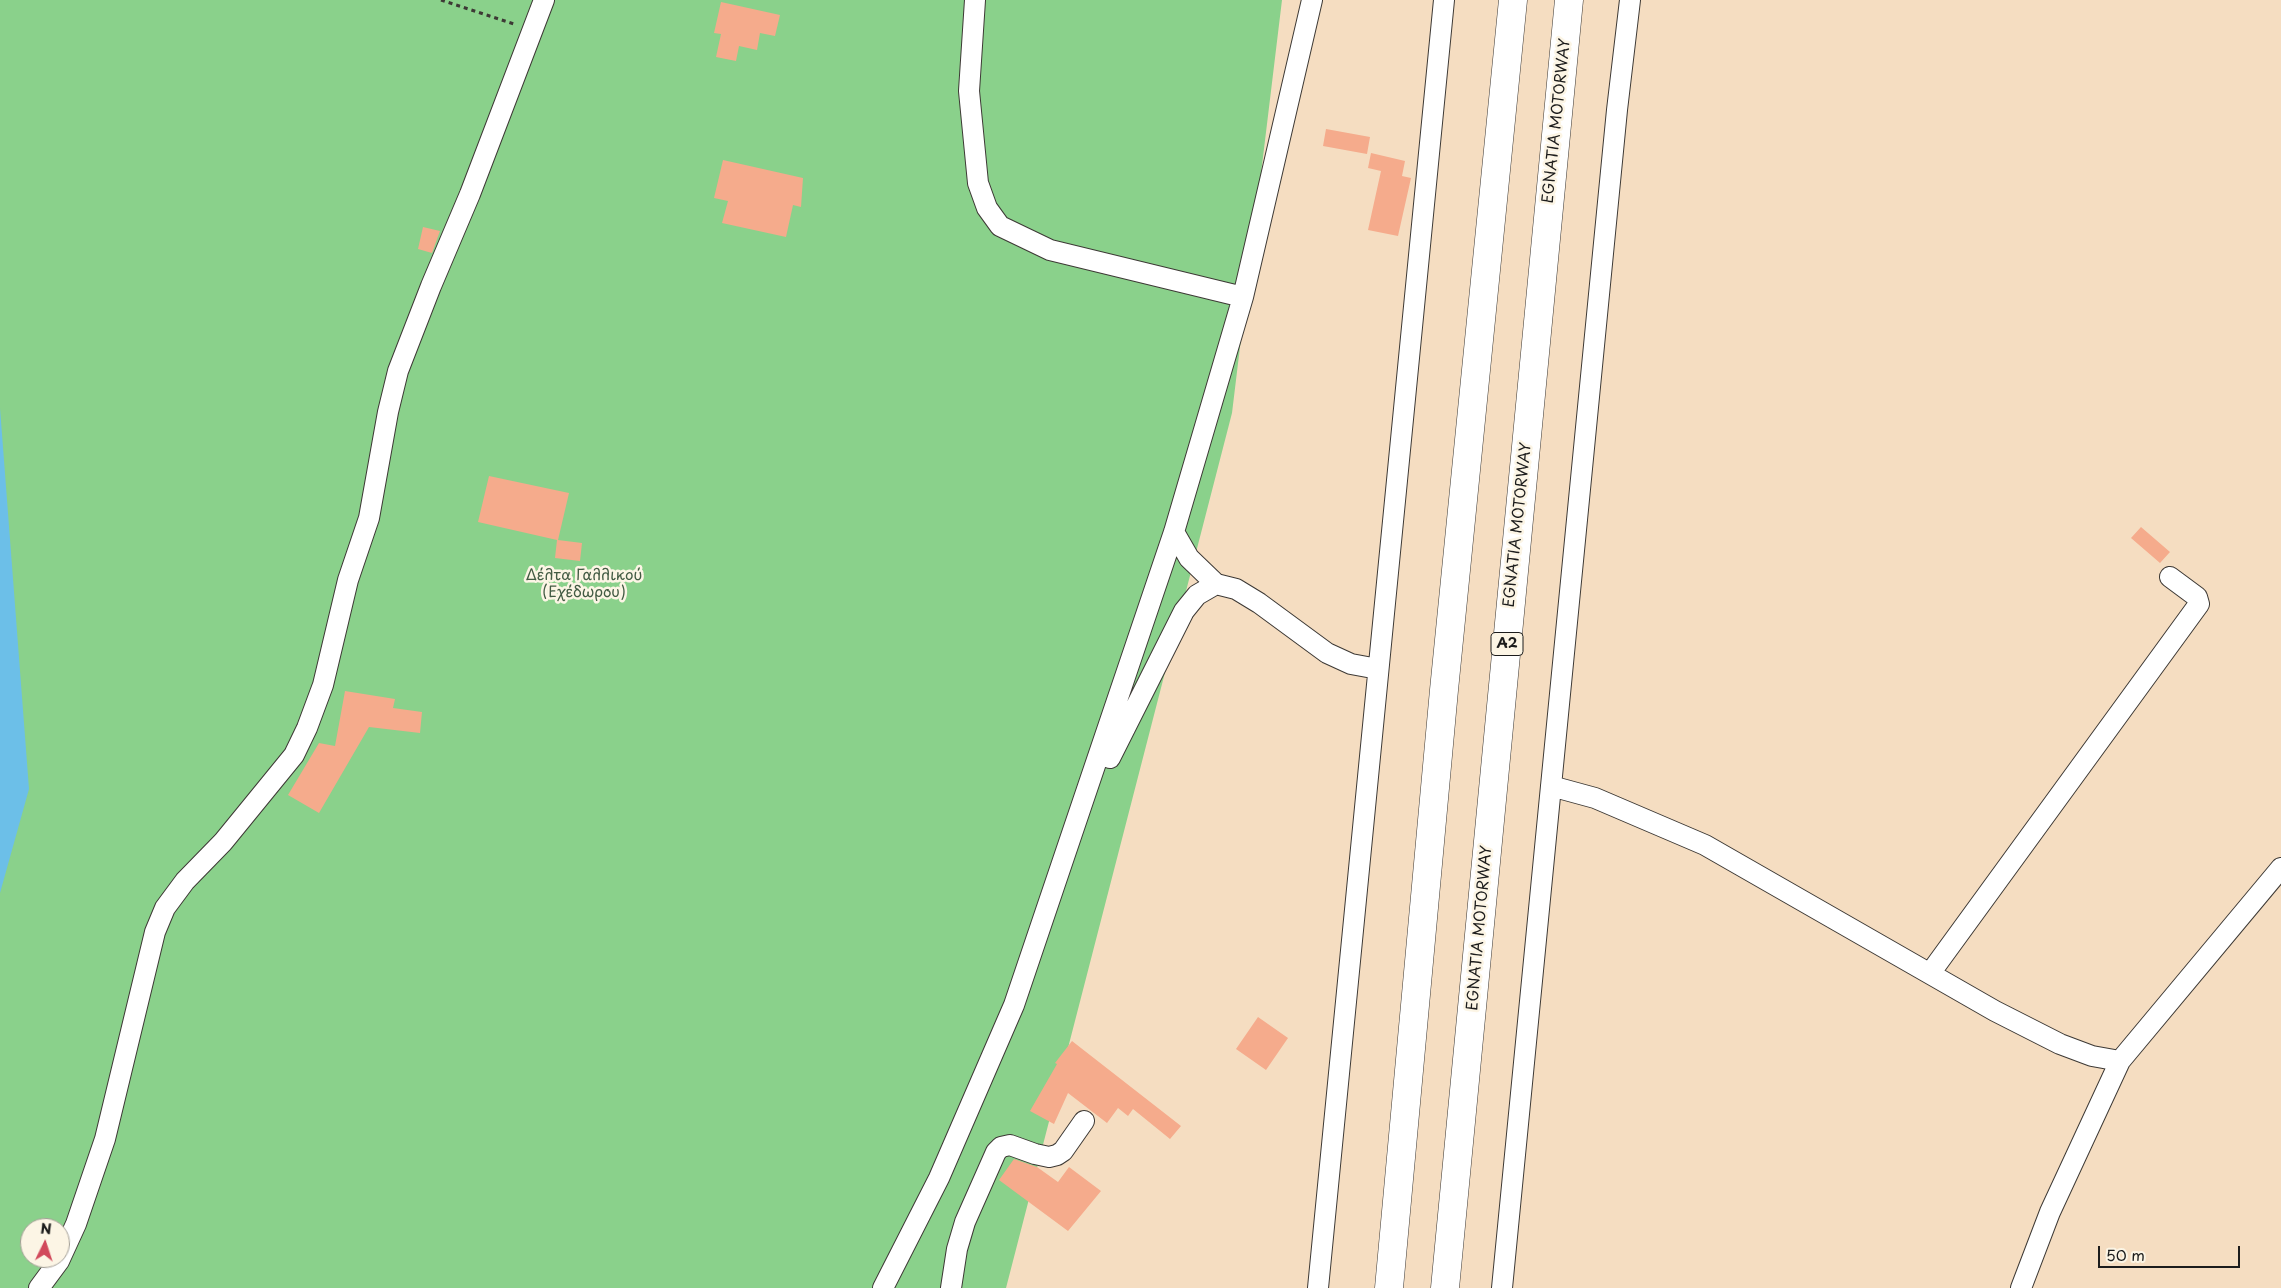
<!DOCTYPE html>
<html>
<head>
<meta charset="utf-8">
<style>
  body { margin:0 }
  #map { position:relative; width:2281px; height:1288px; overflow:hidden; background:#f5ddc1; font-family:"Playpen Sans",sans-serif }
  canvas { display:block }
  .north { position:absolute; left:20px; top:1218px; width:50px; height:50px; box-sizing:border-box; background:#fcf5e5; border:1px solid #a29e95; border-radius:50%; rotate:4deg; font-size:14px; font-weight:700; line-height:20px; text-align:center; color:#1c1c1c }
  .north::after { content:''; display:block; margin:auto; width:18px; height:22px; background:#d1495b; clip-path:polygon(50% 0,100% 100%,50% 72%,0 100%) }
  .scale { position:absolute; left:2098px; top:1246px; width:142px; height:22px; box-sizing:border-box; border:2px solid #1c1c1c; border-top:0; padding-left:6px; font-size:15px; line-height:18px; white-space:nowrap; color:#1c1c1c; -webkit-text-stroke:4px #fcf5e5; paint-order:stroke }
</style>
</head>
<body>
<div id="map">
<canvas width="2281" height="1288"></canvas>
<div class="north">N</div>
<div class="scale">50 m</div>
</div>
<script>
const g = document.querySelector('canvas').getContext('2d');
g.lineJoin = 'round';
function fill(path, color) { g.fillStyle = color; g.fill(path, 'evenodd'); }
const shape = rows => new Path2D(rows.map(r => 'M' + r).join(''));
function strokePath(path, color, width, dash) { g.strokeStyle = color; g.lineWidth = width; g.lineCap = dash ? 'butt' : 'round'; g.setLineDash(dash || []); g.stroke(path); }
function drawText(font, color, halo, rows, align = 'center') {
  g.font = font + ' "Playpen Sans",sans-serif'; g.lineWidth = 5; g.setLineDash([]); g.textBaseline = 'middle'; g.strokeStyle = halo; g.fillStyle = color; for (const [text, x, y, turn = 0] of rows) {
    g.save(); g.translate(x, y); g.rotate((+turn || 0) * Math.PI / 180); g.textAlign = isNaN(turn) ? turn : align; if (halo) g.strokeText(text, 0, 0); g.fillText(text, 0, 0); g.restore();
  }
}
fill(shape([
  [0,0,1282,0,1232,413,1006,1288,0,1288],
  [30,1228,60,1228,60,1258,30,1258]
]), '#8ad18b');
fill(shape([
  [0,408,29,789,0,893]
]), '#6cbfe8');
fill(shape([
  [721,2,780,15,775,36,760,33,757,50,739,46,736,61,716,57,721,34,714,33],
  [1326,129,1370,137,1367,154,1323,146],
  [1371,153,1405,161,1402,176,1411,178,1398,236,1368,230,1381,171,1368,168],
  [723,160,803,178,801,207,793,205,786,237,722,223,728,201,714,198],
  [423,227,440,231,432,253,418,249],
  [489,476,569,493,558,540,582,543,580,561,555,558,557,540,478,522],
  [2141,527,2170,552,2160,563,2131,538],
  [345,691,395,699,393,708,422,712,420,733,369,727,319,813,288,795,319,743,335,746],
  [1258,1017,1288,1038,1266,1070,1236,1049],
  [1072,1041,1181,1126,1170,1139,1133,1109,1128,1116,1118,1108,1107,1123,1068,1093,1054,1124,1030,1111,1057,1064,1055,1063],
  [1014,1159,1037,1167,1058,1182,1069,1167,1101,1191,1068,1231,999,1180]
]), '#f5ab8c');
const minor = shape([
  [975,0,969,91,978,183,987,208,1000,226,1050,250,1243,297],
  [1174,532,1189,558,1216,584],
  [1110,758,1184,611,1197,595,1216,584,1236,589,1259,603,1327,653,1351,664,1378,669],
  [1551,786,1595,798,1705,845,1995,1011,2060,1044,2092,1056,2120,1061],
  [1931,972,2199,604,2197,597,2170,577],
  [39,1288,59,1261,76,1224,105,1139,155,932,165,908,185,881,223,842,294,755,307,728,323,685,348,580,369,518,388,412,398,371,431,286,470,194,544,0],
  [883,1288,939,1178,1014,1005,1174,532,1243,297,1312,0],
  [951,1288,957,1249,965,1222,996,1152,1001,1147,1010,1145,1035,1154,1049,1157,1057,1155,1063,1151,1084,1121],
  [1318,1288,1444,0],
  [1502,1288,1617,110,1630,0],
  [2021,1288,2050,1212,2120,1061,2281,868]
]);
const highway = shape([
  [1389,1288,1444,690,1513,0],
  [1445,1288,1569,0]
]);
strokePath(minor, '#3d3935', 22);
strokePath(highway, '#3d3935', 29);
strokePath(shape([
  [441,0,514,24]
]), '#3d3935', 3, [4, 4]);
strokePath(minor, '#fff', 20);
strokePath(highway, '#fff', 28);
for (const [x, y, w] of [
  [1507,644,32]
]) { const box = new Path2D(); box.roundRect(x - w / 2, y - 11.5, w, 23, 4); g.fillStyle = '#fcf5e5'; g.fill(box); strokePath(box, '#1c1c1c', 1); }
drawText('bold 14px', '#1c1c1c', null, [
  ["Α2",1507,644]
]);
drawText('15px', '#1c1c1c', '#fcf5e5', [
  ["EGNATIA MOTORWAY",1557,121,-84],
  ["EGNATIA MOTORWAY",1518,525,-84],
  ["EGNATIA MOTORWAY",1480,928,-85]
]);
drawText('15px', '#425b43', '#fcf5e5', [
  ["Δέλτα Γαλλικού",584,576],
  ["(Εχέδωρου)",584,593]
]);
</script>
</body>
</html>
